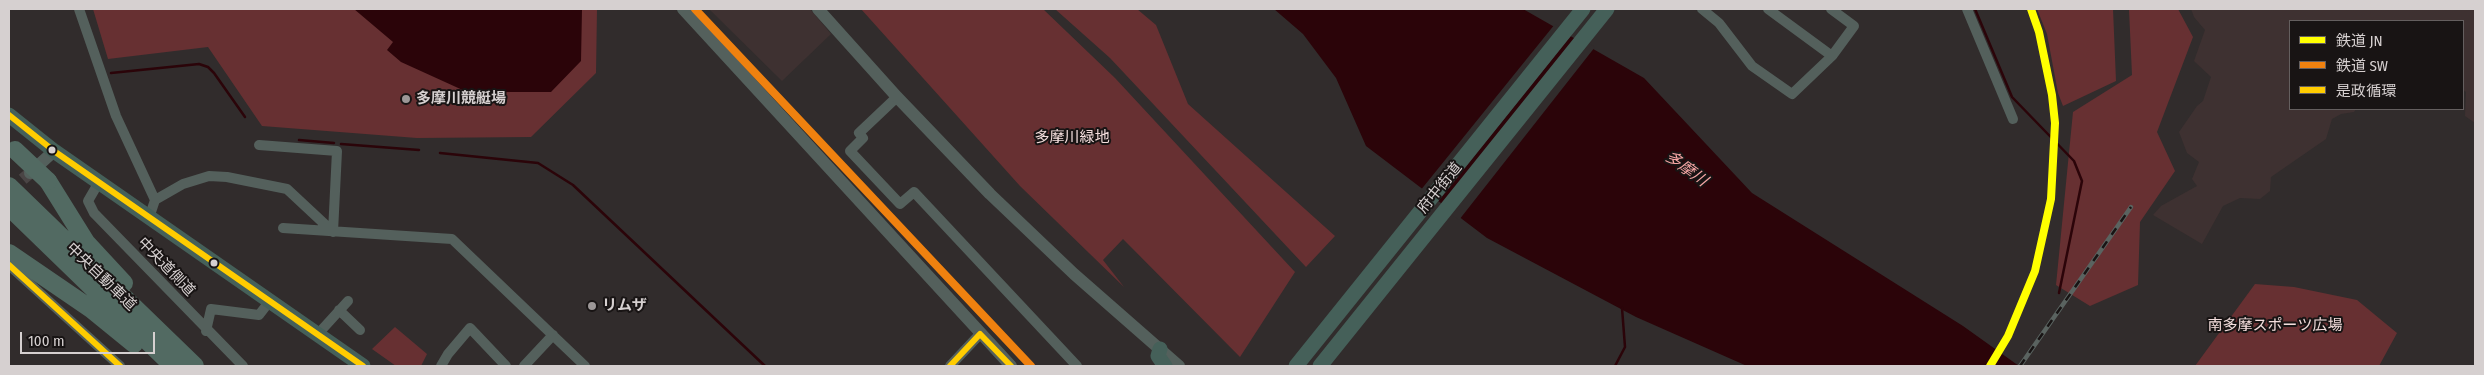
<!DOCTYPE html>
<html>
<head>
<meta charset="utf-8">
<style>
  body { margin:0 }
  #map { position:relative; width:2484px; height:375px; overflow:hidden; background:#312c2c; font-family:"Fira Sans Condensed","Noto Sans JP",sans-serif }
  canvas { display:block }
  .frame { position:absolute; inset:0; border:10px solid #d6d0d0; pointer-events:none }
  .legend { position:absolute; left:2289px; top:20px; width:175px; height:90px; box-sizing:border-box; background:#181414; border:1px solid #645f5f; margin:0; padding:6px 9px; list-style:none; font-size:15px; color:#d6d0d0 }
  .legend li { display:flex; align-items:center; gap:10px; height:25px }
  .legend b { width:25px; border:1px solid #645f5f }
  .scale { position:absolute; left:20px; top:332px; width:135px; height:22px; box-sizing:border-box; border:2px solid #d6d0d0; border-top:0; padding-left:6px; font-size:15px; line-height:18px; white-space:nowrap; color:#d6d0d0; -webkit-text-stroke:4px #181414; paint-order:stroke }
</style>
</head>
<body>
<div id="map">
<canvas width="2484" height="375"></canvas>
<div class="frame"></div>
<ul class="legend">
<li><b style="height:6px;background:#ff0"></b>鉄道 JN</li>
<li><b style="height:6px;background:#ef810f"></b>鉄道 SW</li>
<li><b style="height:6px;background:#fc0"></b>是政循環</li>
</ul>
<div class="scale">100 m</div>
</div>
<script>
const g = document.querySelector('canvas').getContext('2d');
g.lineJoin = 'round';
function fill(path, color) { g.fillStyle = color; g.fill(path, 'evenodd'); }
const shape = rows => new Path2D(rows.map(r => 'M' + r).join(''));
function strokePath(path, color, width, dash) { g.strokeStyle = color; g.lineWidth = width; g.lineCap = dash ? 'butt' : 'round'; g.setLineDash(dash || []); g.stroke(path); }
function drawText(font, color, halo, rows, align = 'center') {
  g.font = font + ' "Fira Sans Condensed","Noto Sans JP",sans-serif'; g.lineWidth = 4; g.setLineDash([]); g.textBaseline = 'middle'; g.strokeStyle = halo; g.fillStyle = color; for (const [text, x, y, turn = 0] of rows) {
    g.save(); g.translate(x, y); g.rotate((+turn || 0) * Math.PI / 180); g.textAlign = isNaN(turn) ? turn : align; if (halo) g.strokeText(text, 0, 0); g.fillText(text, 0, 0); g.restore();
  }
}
fill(shape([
  [709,9,810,9,831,34,782,81],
  [2191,9,2475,9,2475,123,2465,116,2466,92,2463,90,2463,21,2290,21,2290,109,2356,109,2354,112,2341,114,2332,119,2326,139,2271,177,2270,191,2260,199,2240,198,2223,206,2202,244,2153,215,2161,206,2197,186,2192,179,2199,162,2187,153,2179,132,2197,106,2203,101,2211,77,2194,61,2205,30,2194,17]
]), '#3e3131');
fill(shape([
  [93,9,597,9,596,73,531,137,417,138,262,126,208,47,108,59],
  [861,9,1043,9,1115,78,1295,272,1240,357,1123,239,1103,260,1124,287,1020,186],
  [1055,9,1137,9,1156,25,1188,104,1335,236,1306,267,1110,58],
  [2037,9,2113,9,2116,81,2063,106,2058,93,2047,34],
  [2129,9,2178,9,2193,37,2157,132,2175,171,2140,222,2138,285,2090,306,2056,285,2073,112,2132,75],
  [2255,284,2294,287,2357,300,2397,333,2379,366,2195,366],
  [395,327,427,354,421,366,396,366,372,349]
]), '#673032');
fill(shape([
  [354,9,582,9,581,61,551,92,467,92,401,62,387,50,393,42],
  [1274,9,1523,9,1644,78,1752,193,1963,326,2019,366,1747,366,1636,317,1487,238,1366,146,1336,78,1303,34]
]), '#2b0409');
fill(shape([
  [1555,24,1572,34,1437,203,1420,191],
  [1577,37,1595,47,1459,220,1440,206]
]), '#312c2c');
strokePath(shape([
  [1975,9,2012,97,2074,161,2082,181,2059,293],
  [111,73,199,64,208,67,214,73,245,117],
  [299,140,334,143],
  [341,144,419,150],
  [440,153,538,163,573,185,765,366],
  [1615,366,1625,347,1622,308]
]), '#2b0409', 2.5);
strokePath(shape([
  [9,191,30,173]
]), '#4a4545', 12, [12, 6]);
strokePath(shape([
  [79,9,116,116,155,200],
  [1702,9,1719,23,1752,66,1792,94,1832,56,1854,26,1831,9],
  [1768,9,1832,56],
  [1967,9,2013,119],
  [897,97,859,133,863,138,850,151,900,204,914,192,1077,366],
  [259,145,337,151,333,232],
  [99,182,88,201,94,213,243,366],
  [149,218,155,200,183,184,209,176,227,177,287,189,332,231],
  [283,228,452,239,585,366],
  [9,265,120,366],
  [339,310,360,330],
  [206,331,211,309,259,315,269,302],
  [317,335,348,301],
  [441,366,448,354,470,328,506,366],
  [524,366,553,335],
  [950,366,980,334]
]), '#54605c', 10);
strokePath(shape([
  [683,9,1011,366],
  [818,9,897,97,990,194,1074,274,1179,366],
  [30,173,54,151]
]), '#54605c', 12);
strokePath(shape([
  [9,115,54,151,363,366],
  [1160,349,1158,356,1165,366],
  [1296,366,1583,9],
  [1320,366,1607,9]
]), '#456059', 15);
strokePath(shape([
  [48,181,86,242,124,283],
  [9,186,195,366],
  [9,207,173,366],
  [9,253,91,309,134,344]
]), '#526a62', 18);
const rail = shape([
  [2020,366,2131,207]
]);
strokePath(rail, '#5a6360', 4.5);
strokePath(rail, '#181414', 2.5, [8]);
strokePath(shape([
  [15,150,48,181]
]), '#526a62', 18);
strokePath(shape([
  [9,115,54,151,363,366],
  [9,265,120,366],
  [950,366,980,334,1011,366]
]), '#fc0', 6);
strokePath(shape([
  [1990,366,2008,336,2035,271,2051,199,2055,123,2052,95,2039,32,2031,9]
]), '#ff0', 8);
strokePath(shape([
  [695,9,1031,366]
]), '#ef810f', 8);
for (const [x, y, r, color] of [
  [406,99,5,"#9c9797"],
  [52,150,4.5,"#d6d0d0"],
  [214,263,4.5,"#d6d0d0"],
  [592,306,5,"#9c9797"]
]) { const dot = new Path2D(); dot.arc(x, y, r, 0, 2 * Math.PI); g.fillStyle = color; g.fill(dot); strokePath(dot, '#181414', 2); }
drawText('bold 15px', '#d6d0d0', '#181414', [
  ["多摩川競艇場",416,99],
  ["リムザ",602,306]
], 'left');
drawText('15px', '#f3dddc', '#181414', [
  ["多摩川緑地",1072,138],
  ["南多摩スポーツ広場",2275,326]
]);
drawText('15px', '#d6d0d0', '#181414', [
  ["府中街道",1440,188,-51],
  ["中央道側道",166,267,46],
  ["中央自動車道",101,277,44]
]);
drawText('italic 16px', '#f6a6a5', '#181414', [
  ["多摩川",1686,169,36]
]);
</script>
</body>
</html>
